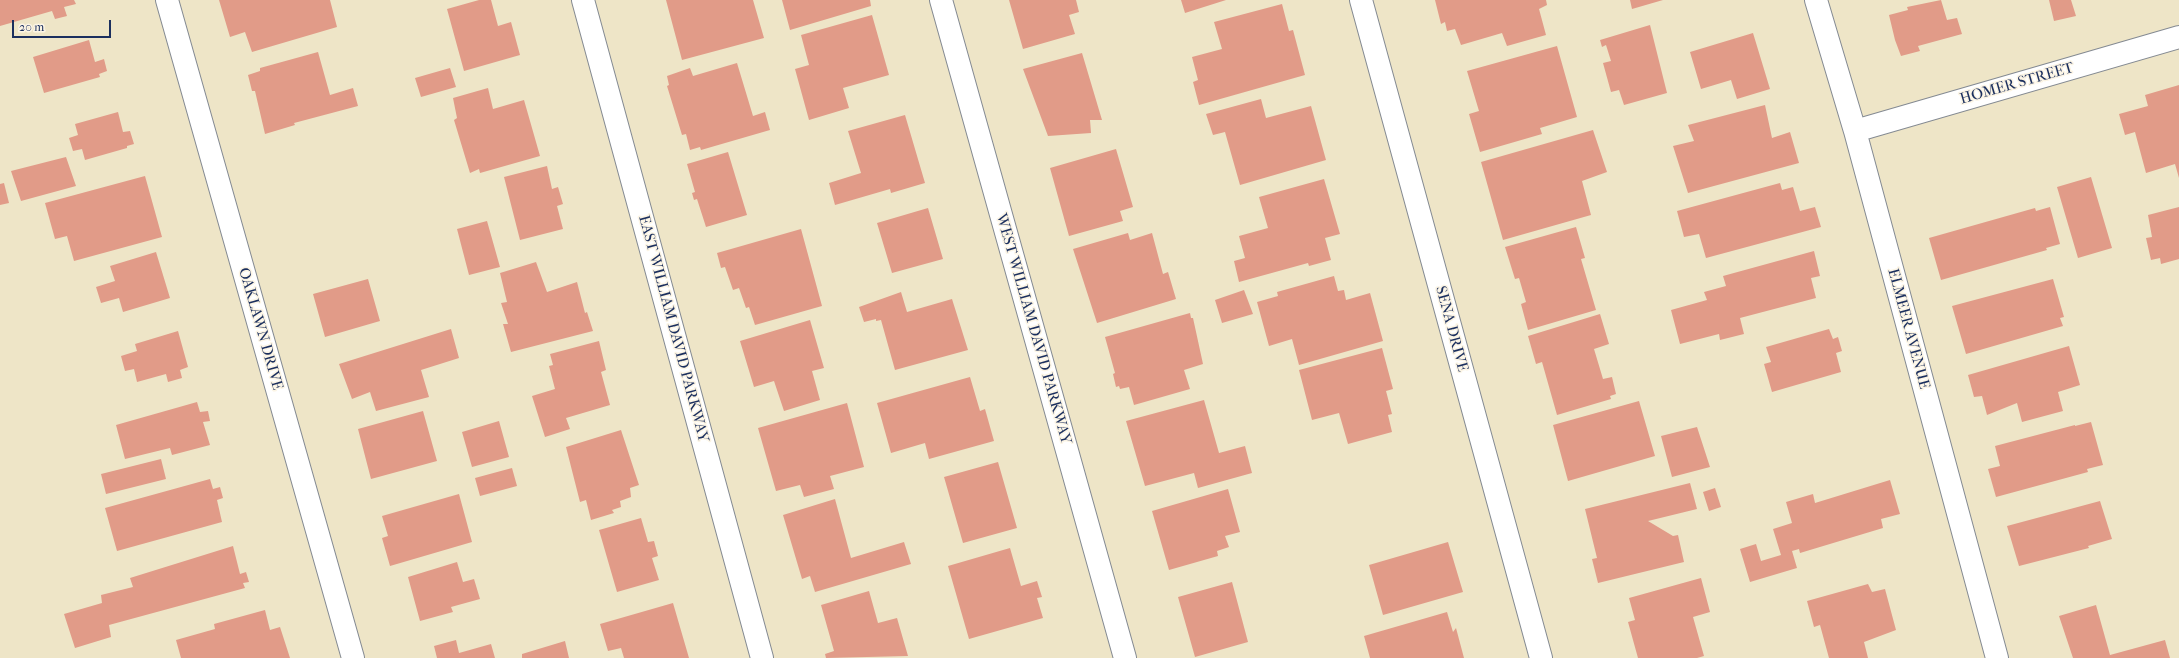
<!DOCTYPE html>
<html>
<head>
<meta charset="utf-8">
<style>
  body { margin:0 }
  #map { position:relative; width:2179px; height:658px; overflow:hidden; background:#eee5c7; font-family:"IM FELL French Canon",serif }
  canvas { display:block }
  .scale { position:absolute; left:12px; top:20px; width:99px; height:18px; box-sizing:border-box; border:2px solid #1b2f5e; border-top:0; padding-left:5px; font-size:12px; line-height:14px; white-space:nowrap; color:#1b2f5e; -webkit-text-stroke:3px #fcf5e5; paint-order:stroke }
</style>
</head>
<body>
<div id="map">
<canvas width="2179" height="658"></canvas>
<div class="scale">20 m</div>
</div>
<script>
const g = document.querySelector('canvas').getContext('2d');
g.lineJoin = 'round';
function fill(path, color) { g.fillStyle = color; g.fill(path, 'evenodd'); }
const shape = rows => new Path2D(rows.map(r => 'M' + r).join(''));
function strokePath(path, color, width, dash) { g.strokeStyle = color; g.lineWidth = width; g.lineCap = dash ? 'butt' : 'round'; g.setLineDash(dash || []); g.stroke(path); }
function drawText(font, color, halo, rows, align = 'center') {
  g.font = font + ' "IM FELL French Canon",serif'; g.lineWidth = 3; g.setLineDash([]); g.textBaseline = 'middle'; g.strokeStyle = halo; g.fillStyle = color; for (const [text, x, y, turn = 0] of rows) {
    g.save(); g.translate(x, y); g.rotate((+turn || 0) * Math.PI / 180); g.textAlign = isNaN(turn) ? turn : align; if (halo) g.strokeText(text, 0, 0); g.fillText(text, 0, 0); g.restore();
  }
}
fill(shape([
  [0,0,74,0,76,4,64,7,67,16,55,19,52,11,0,26],
  [219,0,330,0,337,27,252,52,245,32,230,37],
  [479,0,491,0,498,26,511,22,520,55,464,71,447,9],
  [666,0,753,0,764,38,682,60],
  [782,0,870,0,871,6,790,30],
  [1009,0,1076,0,1079,12,1069,15,1075,34,1023,49],
  [1181,0,1226,0,1185,13],
  [1435,0,1546,0,1547,5,1539,9,1546,35,1507,46,1502,33,1461,45,1455,29,1447,31,1445,22,1441,24],
  [1630,0,1663,0,1632,9],
  [1941,0,1947,20,1957,18,1962,34,1918,46,1920,51,1901,56,1895,40,1889,15,1908,10,1907,7],
  [2049,0,2071,0,2076,16,2054,21],
  [1282,4,1289,31,1293,30,1305,75,1199,105,1193,82,1198,80,1192,57,1222,49,1214,22],
  [872,15,889,75,843,88,849,108,809,120,795,69,809,65,801,35],
  [1650,25,1667,93,1624,105,1619,90,1611,92,1603,63,1611,61,1606,45,1602,47,1600,40],
  [1753,33,1770,89,1737,99,1731,80,1701,89,1690,52],
  [89,40,95,62,104,59,107,71,99,74,100,77,44,93,33,57],
  [1557,46,1577,117,1540,128,1542,134,1480,152,1469,114,1479,111,1467,71],
  [318,52,330,95,353,88,358,106,294,123,295,125,265,134,255,91,252,91,248,75,260,71,260,68],
  [1082,53,1102,120,1090,120,1091,133,1048,136,1023,69],
  [737,63,753,116,765,112,770,130,701,150,700,147,690,150,686,134,682,135,667,86,669,85,667,76,690,68,693,76],
  [450,68,456,87,421,97,415,78],
  [2179,85,2179,178,2175,164,2146,173,2135,132,2125,135,2119,114,2148,106,2145,95],
  [488,88,493,109,524,100,540,156,480,173,479,169,470,173,454,120,457,118,453,98],
  [1261,99,1266,118,1311,106,1326,160,1240,185,1225,132,1213,135,1206,114],
  [1765,105,1772,138,1790,132,1799,163,1688,193,1673,146,1694,141,1688,125],
  [118,112,123,132,130,131,134,144,127,146,127,148,85,160,82,149,73,151,69,138,78,135,75,124],
  [905,115,925,183,891,193,890,189,835,205,829,183,861,173,848,131],
  [1593,130,1607,172,1582,181,1591,215,1503,240,1481,162],
  [1116,149,1133,207,1120,211,1123,221,1069,236,1050,168],
  [728,152,747,215,706,227,697,199,694,200,692,193,695,192,687,164],
  [66,157,76,186,21,201,11,171],
  [547,166,552,189,558,187,563,204,557,206,563,229,520,240,504,177],
  [145,176,162,237,74,261,67,236,55,239,45,203],
  [2091,177,2112,248,2078,258,2057,187],
  [1324,179,1340,234,1325,238,1331,260,1309,266,1308,263,1239,282,1234,261,1245,258,1239,236,1268,228,1259,197],
  [4,183,9,203,0,205,0,184],
  [1780,183,1782,190,1793,187,1800,211,1815,207,1821,227,1706,258,1699,234,1684,237,1677,211],
  [2050,207,2060,244,2046,248,2047,250,1941,280,1929,238,2035,208,2036,211],
  [2179,207,2179,259,2161,264,2160,258,2151,260,2146,238,2152,237,2148,215],
  [928,208,943,259,892,273,877,223],
  [487,221,500,267,469,275,457,229],
  [1576,227,1585,258,1581,259,1596,310,1528,330,1521,304,1526,302,1519,278,1515,279,1505,247],
  [801,229,822,306,755,325,749,307,746,308,739,288,733,290,725,267,721,268,717,253],
  [1128,233,1130,240,1152,233,1163,274,1168,272,1176,299,1097,323,1073,249],
  [1814,251,1820,276,1811,278,1816,298,1740,318,1744,334,1720,340,1719,334,1680,344,1671,310,1707,300,1704,292,1726,286,1723,276],
  [156,252,170,298,123,312,119,298,101,303,96,287,115,281,110,266],
  [536,262,547,292,577,282,585,313,587,312,593,331,511,352,503,324,508,324,501,303,507,302,500,273],
  [1334,276,1338,291,1344,290,1346,300,1370,293,1383,341,1299,365,1292,339,1269,346,1257,302,1278,296,1277,292],
  [368,279,380,321,325,337,313,294],
  [2053,279,2064,317,2060,318,2063,326,1966,354,1952,306],
  [1244,290,1253,314,1222,323,1215,300],
  [901,292,907,312,952,299,968,350,895,370,881,320,876,321,876,319,864,322,859,307],
  [1190,313,1191,318,1193,318,1203,364,1184,370,1190,389,1134,405,1129,387,1120,389,1119,386,1116,387,1113,374,1115,373,1105,337],
  [1600,314,1609,344,1594,349,1603,379,1612,377,1616,394,1610,396,1611,399,1557,415,1542,362,1536,364,1528,336],
  [810,320,824,368,812,371,820,400,784,411,774,381,754,387,740,341],
  [451,329,459,358,421,370,429,397,376,411,370,392,352,399,339,364],
  [1829,329,1833,339,1838,337,1842,351,1836,353,1841,372,1772,392,1764,364,1771,362,1766,347],
  [178,331,188,367,180,370,182,378,168,382,166,374,137,382,134,369,125,371,121,356,137,351,135,344],
  [599,341,606,370,601,372,610,405,566,418,570,429,545,437,532,396,555,389,549,366,553,365,550,354],
  [2069,346,2080,385,2058,392,2063,411,2022,422,2017,403,1987,415,1982,396,1974,397,1968,375],
  [1382,348,1393,389,1386,391,1392,414,1388,415,1392,432,1348,444,1339,413,1312,420,1299,370],
  [970,377,980,411,985,409,994,441,929,459,925,443,891,453,877,403],
  [1204,400,1219,453,1245,446,1252,473,1198,488,1194,473,1145,486,1126,421],
  [1639,401,1655,456,1568,481,1553,425],
  [197,402,200,412,208,411,210,421,203,422,210,445,172,455,170,448,125,459,116,425],
  [847,403,864,467,830,476,834,489,804,497,800,485,776,491,758,428],
  [423,411,437,461,371,479,358,429],
  [499,421,509,457,472,467,462,432],
  [2091,422,2103,465,2087,469,2088,472,1996,497,1988,469,2000,466,1995,446,2075,425,2075,426],
  [1697,427,1710,467,1672,477,1661,436],
  [621,430,639,485,630,488,631,497,620,501,621,507,612,510,614,513,591,520,586,500,580,502,566,447],
  [161,459,166,479,106,494,101,474],
  [998,462,1017,528,963,543,944,477],
  [512,468,517,486,480,496,475,478],
  [210,479,213,489,220,487,223,498,217,500,222,522,117,551,105,508],
  [1890,480,1900,514,1881,519,1883,528,1800,553,1799,549,1792,551,1797,568,1750,582,1740,549,1756,544,1761,561,1781,555,1773,529,1792,523,1786,502,1813,494,1815,503],
  [1690,483,1697,509,1648,521,1673,536,1678,535,1684,562,1598,583,1592,559,1597,558,1585,509],
  [1715,488,1721,507,1709,511,1703,492],
  [1228,489,1240,532,1225,536,1229,547,1217,551,1218,556,1169,570,1152,511],
  [459,494,472,542,390,566,382,538,388,536,382,516],
  [835,499,851,558,904,542,911,564,815,592,810,576,802,579,783,515],
  [2100,501,2112,539,2088,546,2089,548,2019,566,2007,526],
  [641,518,648,542,654,541,658,556,652,558,659,580,617,592,599,530],
  [1448,542,1463,592,1383,615,1369,565],
  [233,546,240,574,246,572,249,582,243,583,245,588,109,625,111,637,75,648,64,614,102,603,101,595,133,587,130,578],
  [1010,548,1021,586,1037,581,1042,597,1037,598,1043,618,969,639,948,566],
  [457,562,463,582,474,579,480,599,451,607,453,612,420,621,408,577],
  [1701,578,1710,612,1693,617,1704,656,1697,658,1638,658,1628,622,1635,620,1629,598],
  [1232,582,1248,642,1195,657,1178,597],
  [1868,584,1872,592,1885,589,1896,630,1864,642,1868,658,1829,658,1820,625,1814,627,1807,601],
  [869,591,878,623,897,618,908,656,826,658,825,654,834,651,821,605],
  [673,603,689,658,624,658,621,648,608,651,600,624],
  [2096,605,2110,655,2165,640,2170,658,2073,658,2059,616],
  [265,610,270,630,280,627,290,658,181,658,176,640,215,629,214,624],
  [1447,612,1453,632,1456,628,1464,658,1370,658,1364,636],
  [456,640,459,653,491,644,495,658,437,658,434,646],
  [565,641,569,658,522,658,522,654]
]), '#e19b88');
const street = shape([
  [583,0,762,658],
  [941,0,1125,658],
  [1361,0,1541,658],
  [1816,0,1855,131,1997,658],
  [1855,131,2179,37]
]);
const secondary = shape([
  [167,0,353,658]
]);
strokePath(street, '#848a92', 24);
strokePath(secondary, '#848a92', 24);
strokePath(street, '#fff', 22);
strokePath(secondary, '#fff', 22);
drawText('15px', '#1b2f5e', '#fcf5e5', [
  ["HOMER STREET",2017,84,-16],
  ["OAKLAWN DRIVE",260,329,74],
  ["EAST WILLIAM DAVID PARKWAY",673,329,75],
  ["WEST WILLIAM DAVID PARKWAY",1033,329,74],
  ["SENA DRIVE",1451,329,75],
  ["ELMEER AVENUE",1908,329,75]
]);
</script>
</body>
</html>
